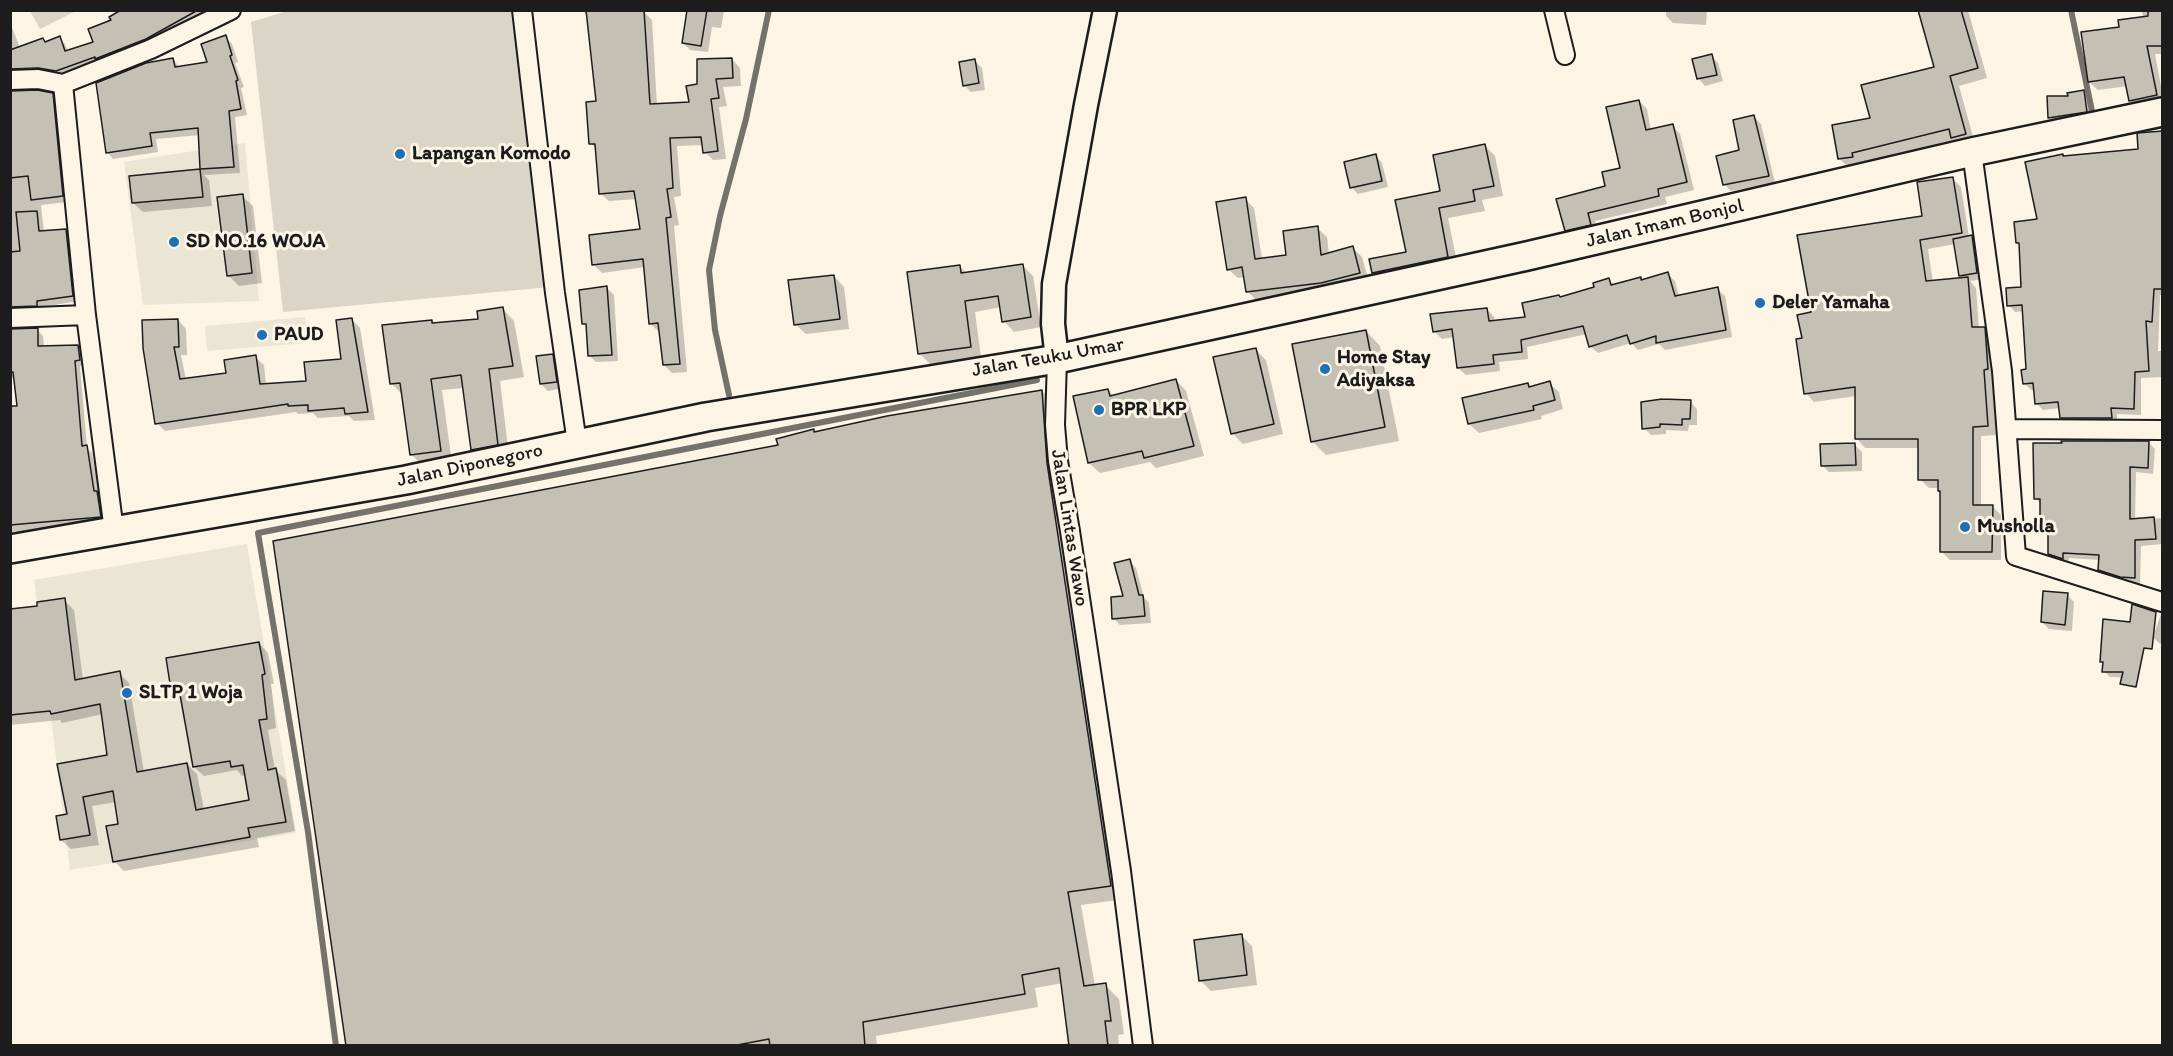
<!DOCTYPE html>
<html>
<head>
<meta charset="utf-8">
<style>
  body { margin:0 }
  #map { position:relative; width:2173px; height:1056px; overflow:hidden; background:#fcf5e5; font-family:Itim,sans-serif }
  canvas { display:block }
  .frame { position:absolute; inset:0; border:12px solid #1c1c1c; pointer-events:none }
</style>
</head>
<body>
<div id="map">
<canvas width="2173" height="1056"></canvas>
<div class="frame"></div>
</div>
<script>
const g = document.querySelector('canvas').getContext('2d');
g.lineJoin = 'round';
function fill(path, color) { g.fillStyle = color; g.fill(path, 'evenodd'); }
const shape = rows => new Path2D(rows.map(r => 'M' + r).join(''));
function strokePath(path, color, width, dash) { g.strokeStyle = color; g.lineWidth = width; g.lineCap = dash ? 'butt' : 'round'; g.setLineDash(dash || []); g.stroke(path); }
function drawText(font, color, halo, rows, align = 'center') {
  g.font = font + ' Itim,sans-serif'; g.lineWidth = 6; g.setLineDash([]); g.textBaseline = 'middle'; g.strokeStyle = halo; g.fillStyle = color; for (const [text, x, y, turn = 0] of rows) {
    g.save(); g.translate(x, y); g.rotate((+turn || 0) * Math.PI / 180); g.textAlign = isNaN(turn) ? turn : align; if (halo) g.strokeText(text, 0, 0); g.fillText(text, 0, 0); g.restore();
  }
}
fill(shape([
  [245,143,259,301,143,305,124,162],
  [305,317,308,343,207,351,205,326],
  [247,544,296,833,70,870,34,580]
]), '#ebe5d6');
fill(shape([
  [290,10,515,11,550,287,283,312,251,22],
  [30,11,76,11,40,29]
]), '#dbd5c8');
fill(shape([
  [124,10,208,10,193,17,195,21,63,76,10,78,10,22,20,48,43,39,46,43,59,38,65,44,68,51,95,42],
  [583,10,642,10,652,20,657,105,691,103,699,85,732,59,740,68,741,86,723,87,727,106,719,107,726,159,713,160,705,152,704,145,677,146,681,196,674,197,679,225,674,226,687,372,672,373,664,365,661,331,659,332,650,323,645,267,602,273,594,265,641,230,637,199,609,201,600,193,597,150,591,143,598,103,588,19],
  [689,10,724,11,721,28,712,27,708,52,690,50,683,43],
  [1666,10,1707,10,1706,25,1673,23,1666,16],
  [1919,10,1968,10,1987,78,1959,86,1975,144,1962,147,1955,140,1861,163,1862,167,1850,169,1840,159,1871,120,1936,68],
  [2142,10,2162,10,2162,54,2155,54,2162,92,2162,104,2139,109,2131,101,2128,86,2098,90,2089,82,2120,28,2143,18],
  [225,37,232,44,238,62,235,63,244,87,241,88,247,115,235,117,240,173,204,175,209,180,212,206,143,212,133,203,131,177,202,170,200,135,156,139,158,152,113,159,107,152,173,59,180,68,209,63],
  [1711,56,1718,63,1723,81,1705,86,1699,79],
  [975,61,982,68,985,90,971,92,964,85],
  [10,92,52,95,58,101,68,202,41,205,44,232,66,231,72,237,78,301,42,307,43,311,10,314],
  [2084,92,2087,95,2090,114,2052,120,2050,117],
  [1639,101,1647,109,1651,131,1672,126,1680,134,1694,190,1665,197,1667,204,1595,221,1598,233,1574,238,1566,230,1622,169],
  [1754,117,1761,124,1775,183,1731,191,1725,185,1741,151],
  [2162,133,2162,295,2160,295,2158,351,2162,351,2162,377,2141,378,2141,415,2117,414,2117,424,2068,424,2061,417,2060,408,2043,410,2036,403,2035,390,2031,390,2024,383,2027,371,2024,311,2015,312,2009,305,2023,288,2021,246,2017,242,2038,221],
  [1485,146,1495,156,1503,196,1482,200,1485,211,1448,218,1458,267,1383,283,1373,272,1407,253,1442,192],
  [1376,156,1382,163,1388,187,1358,194,1351,187],
  [1952,178,1961,187,1969,237,1972,237,1978,244,1983,279,1970,281,1976,288,1979,329,1984,328,1993,337,1996,378,1992,378,1996,435,1981,436,1981,506,1992,506,2001,515,2001,560,1950,560,1941,551,1942,493,1940,488,1929,488,1920,479,1920,448,1865,448,1857,439,1856,396,1814,402,1806,393,1804,340,1813,313,1924,217],
  [1955,244,1961,275,1965,279,1933,282,1928,249],
  [242,196,253,206,262,283,239,286,228,275],
  [1245,199,1254,208,1262,259,1287,256,1317,228,1327,237,1329,254,1353,248,1362,257,1369,282,1330,292,1256,300,1247,291,1245,277,1238,278,1228,269],
  [1022,265,1033,276,1041,327,1014,332,1004,321,1001,307,975,312,981,357,930,364,919,353,960,266,967,274],
  [1668,274,1675,281,1679,296,1717,289,1725,296,1732,337,1665,350,1659,344,1638,350,1631,343,1598,353,1590,346,1587,334,1527,347,1528,359,1499,362,1500,371,1466,375,1458,368,1455,337,1442,339,1435,332,1487,309,1494,317,1495,322,1527,319,1561,299,1596,288,1609,280,1614,285,1640,279,1643,281],
  [834,276,844,287,849,329,806,334,795,324],
  [607,288,614,295,618,361,596,362,589,355,588,327,584,323],
  [503,309,514,321,524,377,500,381,509,456,484,461,472,450,464,388,442,390,452,463,423,466,411,454,403,395,391,383,431,321,434,324,479,320],
  [178,320,186,329,187,355,181,355,186,380,227,374,255,357,264,365,266,385,308,382,342,361,352,320,360,328,375,420,354,421,349,416,318,418,313,413,298,414,296,412,165,431,157,423],
  [37,330,43,336,44,348,78,346,84,352,85,366,80,366,87,448,92,453,99,494,103,498,106,523,12,532,10,530,10,407,19,407,16,378,10,379,10,374,21,374],
  [1366,331,1380,346,1399,441,1326,455,1312,441],
  [1255,349,1266,360,1283,434,1243,444,1232,433],
  [552,356,559,363,563,388,548,391,541,384],
  [1176,380,1186,391,1204,456,1156,468,1150,462,1100,473,1089,463,1075,398,1108,390,1114,397],
  [1549,383,1559,392,1563,409,1541,416,1542,419,1479,433,1469,424,1527,385,1530,388],
  [1042,391,1056,405,1125,899,1081,905,1095,986,1105,985,1119,999,1124,1034,1118,1035,1119,1046,1053,1046,1070,1043,1063,983,1035,988,1038,1007,876,1036,877,1046,348,1046,780,446,813,431,815,433],
  [1690,402,1697,409,1697,425,1689,425,1688,431,1666,430,1666,434,1651,435,1644,428],
  [2149,443,2155,449,2153,474,2136,472,2135,520,2162,518,2162,544,2141,546,2140,584,2127,582,2105,575,2099,569,2100,560,2069,558,2068,564,2055,560,2049,554,2050,535,2046,532,2046,522,2042,517,2042,505,2036,499],
  [1855,445,1862,452,1862,471,1829,472,1822,465],
  [1129,561,1136,568,1144,597,1149,603,1151,623,1120,625,1113,618,1124,597],
  [2067,595,2074,602,2072,631,2049,629,2042,622],
  [64,600,74,610,83,680,119,673,129,683,144,772,187,764,197,774,204,810,251,802,246,775,242,776,237,770,204,776,194,767,183,699,173,690,259,643,268,653,274,684,271,684,276,728,268,730,275,770,286,780,295,831,257,838,259,847,124,871,114,861,120,825,116,802,92,806,99,845,71,849,61,840,69,815,109,756,103,714,62,723,60,720,10,725,10,611,39,608],
  [2161,614,2162,614,2162,644,2159,643,2153,637],
  [2144,630,2138,678,2110,677,2104,671,2104,664,2101,661],
  [1242,936,1252,946,1257,985,1211,991,1200,980]
]), '#0003');
strokePath(shape([
  [2071,10,2092,111],
  [729,395,715,330,709,270,720,216,746,119,769,10],
  [336,1046,308,832,258,533,1037,380]
]), '#75726c', 6);
const building = shape([
  [121,10,198,10,146,39,95,59,95,57,56,71,38,68,10,69,10,50,43,38,45,42,60,36,65,51,93,42,88,29,111,20,109,17,121,10],
  [586,10,644,10,650,104,689,102,686,86,697,84,697,59,732,58,733,78,716,79,719,98,711,99,718,151,703,153,701,137,670,138,673,188,667,189,671,217,666,218,680,364,663,365,658,323,649,324,643,259,592,265,589,235,640,229,634,191,599,194,595,144,589,144,586,102,596,101,586,10],
  [687,10,707,10,701,46,682,43,687,10],
  [1918,10,1961,10,1978,68,1950,76,1966,134,1951,138,1949,129,1852,153,1853,157,1838,159,1832,125,1870,118,1861,85,1934,67,1918,10],
  [2148,10,2163,10,2163,46,2147,46,2157,95,2129,101,2124,77,2088,82,2081,32,2119,27,2118,20,2148,16,2148,10],
  [226,35,232,55,230,56,238,80,236,81,241,109,229,111,234,167,200,169,198,128,150,133,152,146,106,153,96,83,146,63,173,58,175,67,207,62,201,44,226,35],
  [1712,54,1717,75,1697,79,1692,59,1712,54],
  [975,59,979,83,963,86,959,62,975,59],
  [37,90,53,93,63,196,31,200,28,176,10,178,10,91,37,90],
  [2084,90,2087,112,2048,118,2047,96,2068,96,2067,93,2084,90],
  [1639,100,1646,130,1673,124,1687,182,1658,189,1659,196,1588,213,1591,225,1565,231,1556,199,1605,186,1602,172,1620,168,1606,107,1639,100],
  [1754,115,1769,176,1723,185,1716,156,1739,150,1733,120,1754,115],
  [2163,131,2163,278,2162,289,2154,289,2152,322,2146,321,2149,371,2135,372,2134,409,2111,408,2112,418,2060,418,2058,402,2035,404,2033,383,2023,384,2021,370,2026,369,2022,305,2007,306,2006,288,2021,287,2019,243,2016,243,2014,222,2037,219,2025,162,2063,154,2063,156,2138,149,2137,133,2163,131],
  [1485,144,1494,186,1473,190,1475,201,1439,208,1448,257,1372,273,1369,259,1406,252,1395,200,1440,191,1433,155,1485,144],
  [1376,154,1382,181,1350,188,1344,162,1376,154],
  [200,169,203,197,132,203,129,176,200,169],
  [1953,177,1962,233,1920,240,1926,281,1968,277,1972,327,1985,327,1988,369,1984,370,1988,426,1973,427,1973,505,1993,505,1992,552,1940,552,1940,491,1938,491,1938,480,1918,480,1918,439,1855,439,1855,387,1804,394,1796,339,1802,338,1797,315,1811,312,1797,235,1922,216,1917,182,1953,177],
  [243,194,252,273,227,276,217,197,243,194],
  [1246,197,1255,259,1286,255,1283,231,1318,226,1321,255,1353,246,1360,273,1321,283,1246,292,1242,267,1227,270,1216,202,1246,197],
  [37,211,39,231,66,229,73,296,37,301,37,306,10,307,10,252,20,251,16,212,37,211],
  [1972,235,1977,273,1959,276,1953,239,1972,235],
  [1023,264,1031,317,1002,322,998,296,965,301,971,347,918,354,907,272,960,265,961,273,1023,264],
  [1668,272,1675,296,1718,287,1726,330,1656,343,1656,336,1630,344,1627,335,1589,347,1583,326,1521,340,1522,352,1493,355,1494,364,1457,368,1452,329,1433,332,1430,314,1487,308,1489,321,1525,317,1522,303,1559,295,1560,297,1594,287,1593,283,1609,278,1611,285,1641,277,1641,280,1668,272],
  [834,275,840,319,794,325,788,280,834,275],
  [607,286,612,355,588,356,586,324,582,324,579,290,607,286],
  [503,307,513,366,489,369,498,445,471,450,461,375,431,379,441,451,410,455,400,383,390,384,382,325,432,320,432,323,478,319,477,311,503,307],
  [352,318,368,412,345,414,344,408,308,411,308,405,288,406,288,404,155,424,143,348,142,320,178,319,179,347,174,347,180,379,226,373,224,360,256,355,260,384,306,381,304,362,341,359,336,320,352,318],
  [38,328,38,346,78,345,80,360,75,361,82,446,87,445,94,491,97,491,101,517,10,525,10,406,17,406,13,372,10,373,10,329,38,328],
  [1366,330,1385,427,1311,442,1292,344,1366,330],
  [1256,348,1274,424,1231,434,1213,357,1256,348],
  [553,354,557,382,540,384,536,356,553,354],
  [1176,379,1194,446,1144,458,1142,451,1088,463,1073,396,1108,389,1110,396,1176,379],
  [1550,381,1555,400,1533,406,1534,410,1468,424,1462,398,1528,383,1529,387,1550,381],
  [1042,390,1047,463,1111,886,1068,892,1084,986,1106,983,1111,1021,1105,1021,1108,1046,1069,1046,1059,968,1022,975,1025,994,863,1022,865,1046,770,1046,769,1039,732,1046,346,1046,273,541,778,445,776,439,814,429,814,432,887,416,1042,390],
  [1662,399,1691,400,1690,419,1682,419,1682,425,1660,424,1660,427,1642,429,1641,402,1662,399],
  [2061,441,2149,441,2148,468,2130,467,2130,519,2154,517,2156,539,2135,540,2135,578,2120,577,2098,570,2099,555,2063,553,2063,559,2048,554,2048,532,2045,532,2045,518,2040,518,2040,499,2034,499,2033,443,2062,443,2061,441],
  [1855,443,1856,465,1821,466,1820,444,1855,443],
  [1130,559,1139,595,1143,595,1145,616,1112,619,1111,597,1123,596,1114,563,1130,559],
  [2043,591,2068,593,2065,625,2041,622,2043,591],
  [65,598,75,680,120,671,137,772,187,763,196,810,249,800,243,765,231,767,230,761,193,767,179,689,171,690,166,658,259,642,265,674,262,675,267,719,259,720,268,770,276,768,286,822,248,828,250,837,113,862,106,826,118,824,113,791,83,797,90,835,60,840,56,816,67,814,57,764,107,755,100,704,51,714,50,711,10,715,10,609,37,606,37,602,65,598],
  [2132,604,2156,612,2152,649,2144,648,2136,687,2120,684,2123,672,2102,672,2103,662,2100,662,2103,619,2130,622,2132,604],
  [1242,934,1247,975,1199,981,1194,940,1242,934]
]);
fill(building, '#c4c0b3');
strokePath(building, '#1c1c1c', 1.5);
const minor = shape([
  [522,10,555,293,577,443],
  [1554,10,1565,55],
  [10,80,38,79,63,84],
  [1972,152,2002,371,2016,556,2162,602],
  [10,318,86,315],
  [1057,359,1055,425,1058,461,1070,531,1121,871,1143,1046],
  [2008,429,2162,430],
  [114,531,86,315,63,84,151,49,231,10]
]);
const major = shape([
  [1057,359,1053,324,1054,284,1086,105,1105,10]
]);
const highway = shape([
  [10,549,406,480,706,417,1057,359,1527,256,1972,152,2162,112]
]);
strokePath(minor, '#1c1c1c', 22);
strokePath(major, '#1c1c1c', 27);
strokePath(highway, '#1c1c1c', 32);
strokePath(minor, '#fcf5e5', 18);
strokePath(major, '#fcf5e5', 22);
strokePath(highway, '#fcf5e5', 27);
for (const [x, y, r, color] of [
  [400,154,6,"#1f6fb2"],
  [174,242,6,"#1f6fb2"],
  [1760,303,6,"#1f6fb2"],
  [262,335,6,"#1f6fb2"],
  [1325,369,6,"#1f6fb2"],
  [1099,410,6,"#1f6fb2"],
  [1965,527,6,"#1f6fb2"],
  [127,693,6,"#1f6fb2"]
]) { const dot = new Path2D(); dot.arc(x, y, r, 0, 2 * Math.PI); g.fillStyle = color; g.fill(dot); strokePath(dot, '#fcf5e5', 2); }
drawText('bold 20px', '#1c1c1c', '#fcf5e5', [
  ["Lapangan Komodo",412,154],
  ["SD NO.16 WOJA",186,242],
  ["Deler Yamaha",1772,303],
  ["PAUD",274,335],
  ["Home Stay",1337,358],
  ["Adiyaksa",1337,381],
  ["BPR LKP",1111,410],
  ["Musholla",1977,527],
  ["SLTP 1 Woja",139,693]
], 'left');
drawText('20px', '#1c1c1c', '#fcf5e5', [
  ["Jalan Imam Bonjol",1665,224,-13],
  ["Jalan Teuku Umar",1048,358,-10],
  ["Jalan Diponegoro",470,466,-12],
  ["Jalan Lintas Wawo",1069,528,81]
]);
</script>
</body>
</html>
